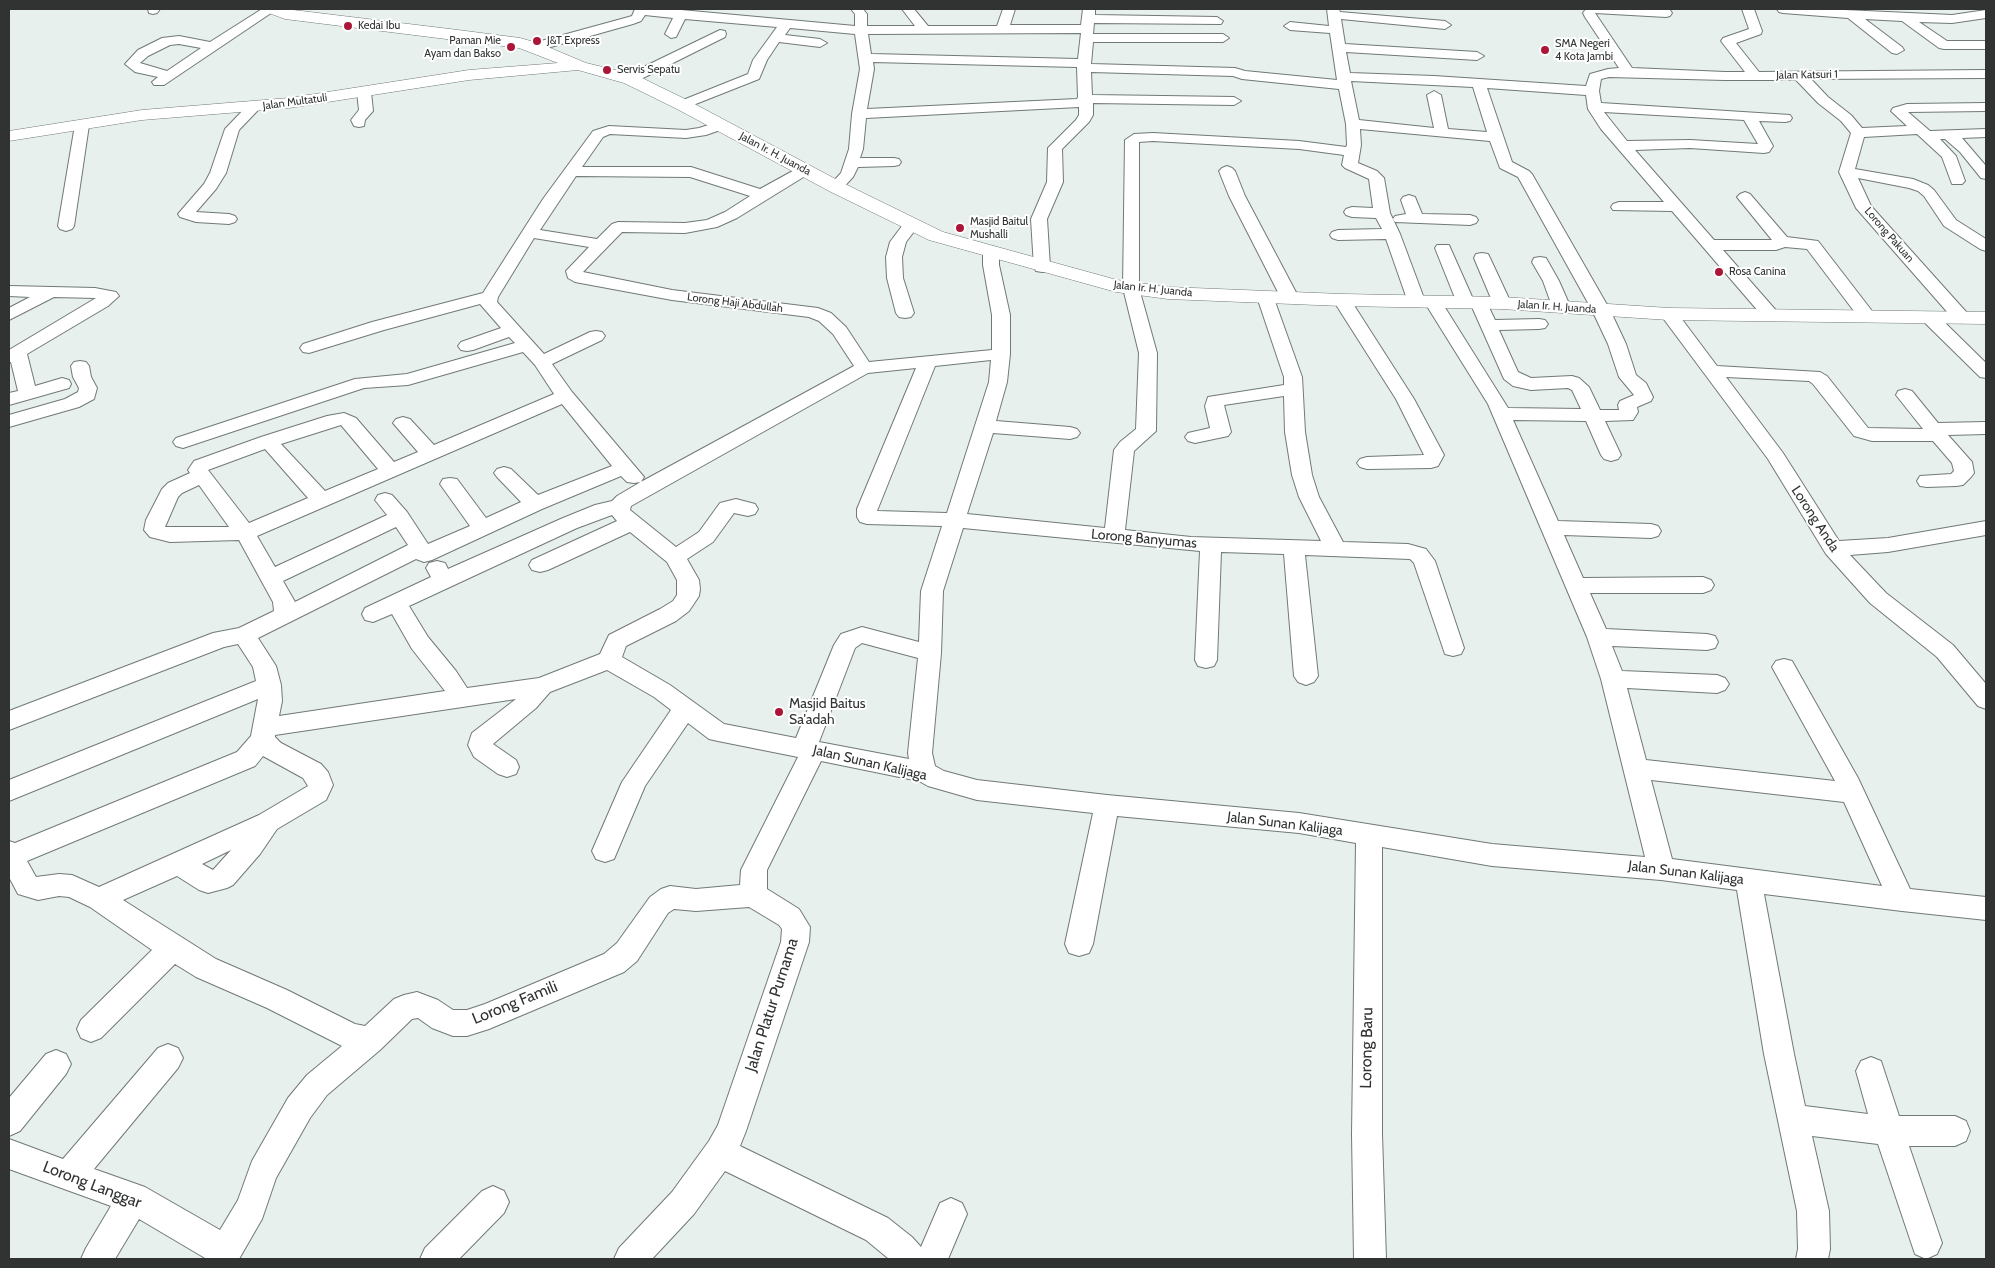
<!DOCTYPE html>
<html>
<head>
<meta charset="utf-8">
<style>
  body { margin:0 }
  #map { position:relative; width:1995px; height:1268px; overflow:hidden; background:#e7f0ed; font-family:Cabin,sans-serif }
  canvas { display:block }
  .frame { position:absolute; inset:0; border:10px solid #303332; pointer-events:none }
</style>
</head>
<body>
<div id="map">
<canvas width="1995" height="1268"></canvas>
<div class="frame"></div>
</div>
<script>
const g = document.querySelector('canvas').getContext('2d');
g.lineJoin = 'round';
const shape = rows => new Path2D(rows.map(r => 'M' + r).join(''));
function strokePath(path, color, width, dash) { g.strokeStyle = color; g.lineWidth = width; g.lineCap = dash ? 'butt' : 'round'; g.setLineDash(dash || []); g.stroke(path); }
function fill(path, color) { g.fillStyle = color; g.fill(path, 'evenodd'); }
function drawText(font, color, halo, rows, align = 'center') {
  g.font = font + ' Cabin,sans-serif'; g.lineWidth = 4; g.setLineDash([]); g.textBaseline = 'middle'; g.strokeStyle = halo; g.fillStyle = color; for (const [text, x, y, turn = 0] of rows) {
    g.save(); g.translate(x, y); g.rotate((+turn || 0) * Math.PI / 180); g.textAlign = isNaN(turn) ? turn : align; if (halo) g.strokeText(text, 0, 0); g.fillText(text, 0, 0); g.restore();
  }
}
const minor = shape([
  [148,9,160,9,157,13,153,14,149,13,148,9],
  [262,9,277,9,164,85,154,85,152,82,158,77,135,72,125,64,138,50,162,38,179,36,210,42,262,9],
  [179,44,201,48,167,71,140,63,148,56,170,45,179,44],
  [635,9,681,10,855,26,855,14,851,9,863,9,867,14,867,26,915,26,902,9,914,9,928,26,997,26,1003,9,1015,9,1010,25,1081,25,1083,9,1095,9,1095,15,1217,17,1223,21,1221,24,1094,23,1093,34,1223,34,1229,38,1223,42,1093,42,1091,64,1235,68,1245,71,1337,80,1330,33,1290,30,1284,26,1290,22,1329,26,1327,9,1339,9,1340,12,1445,21,1451,25,1445,29,1341,19,1345,44,1477,52,1484,56,1477,60,1346,52,1350,73,1434,76,1586,86,1590,74,1608,69,1619,68,1585,17,1583,13,1586,9,1670,10,1672,13,1670,16,1666,17,1595,13,1632,68,1725,72,1745,72,1721,41,1723,38,1749,29,1742,9,1754,9,1762,31,1761,34,1736,43,1759,72,1986,70,1986,78,1811,79,1828,97,1851,115,1862,128,1907,126,1891,111,1893,108,1907,104,1986,103,1986,111,1908,112,1930,131,1986,129,1986,137,1962,138,1986,166,1986,179,1981,178,1960,152,1945,139,1940,139,1956,156,1965,181,1962,184,1952,184,1942,157,1917,134,1864,137,1855,169,1913,179,1928,185,1934,190,1956,220,1986,239,1986,251,1980,249,1944,226,1924,196,1918,191,1909,188,1858,178,1871,206,1968,314,1971,318,1968,322,1962,323,1956,322,1856,208,1839,172,1851,133,1841,121,1818,103,1796,80,1725,80,1609,77,1601,79,1599,91,1601,103,1790,115,1792,118,1790,121,1785,122,1759,121,1773,146,1769,152,1764,153,1690,148,1635,150,1714,240,1772,240,1737,197,1740,194,1745,192,1750,194,1787,237,1818,241,1872,311,1875,315,1872,319,1866,320,1860,319,1807,249,1785,247,1776,250,1723,250,1780,315,1777,319,1771,320,1765,319,1672,211,1613,210,1611,207,1613,204,1619,202,1664,202,1601,129,1588,109,1586,95,1487,88,1512,162,1529,171,1532,174,1610,310,1626,344,1636,375,1646,383,1653,397,1651,401,1637,407,1638,412,1633,420,1605,421,1621,455,1618,459,1611,461,1604,459,1601,455,1586,421,1513,420,1558,521,1651,524,1658,526,1661,531,1658,536,1651,538,1564,535,1583,578,1703,577,1711,580,1714,585,1711,590,1703,593,1590,593,1606,629,1707,634,1715,636,1718,642,1715,648,1707,650,1612,646,1622,671,1717,675,1725,678,1729,684,1725,690,1717,693,1627,688,1646,760,1835,781,1772,667,1776,661,1784,659,1792,661,1858,778,1910,889,1986,897,1986,920,1902,911,1764,894,1794,1054,1805,1106,1868,1114,1856,1071,1861,1061,1871,1057,1881,1061,1899,1116,1955,1116,1966,1121,1970,1131,1966,1141,1955,1146,1909,1146,1942,1243,1937,1254,1926,1259,1915,1254,1878,1144,1812,1136,1829,1211,1830,1249,1828,1259,1796,1259,1798,1249,1797,1211,1764,1054,1737,890,1661,880,1492,866,1382,847,1382,1134,1386,1259,1354,1259,1352,1134,1356,843,1299,833,1117,816,1093,944,1089,953,1079,956,1069,953,1065,944,1093,813,977,800,928,786,919,781,821,761,767,870,767,889,799,909,810,927,809,942,746,1131,740,1146,888,1218,912,1237,921,1247,940,1203,951,1198,962,1203,967,1214,948,1259,889,1259,866,1240,725,1171,694,1214,652,1259,614,1259,619,1248,672,1192,709,1141,718,1125,781,942,782,929,779,925,749,907,696,911,674,909,668,913,637,961,624,972,489,1029,467,1036,453,1036,432,1028,418,1018,412,1019,380,1050,327,1095,310,1118,276,1178,262,1219,239,1259,205,1259,205,1258,139,1219,115,1259,81,1259,86,1248,111,1206,9,1169,9,1139,63,1159,158,1048,168,1044,178,1048,183,1058,178,1068,94,1169,145,1187,220,1230,238,1200,252,1161,288,1098,307,1075,342,1046,267,1008,196,977,175,964,101,1038,91,1042,81,1038,77,1029,81,1020,152,950,90,907,69,897,59,896,38,900,18,894,9,877,9,841,15,843,237,752,251,736,258,699,9,801,9,780,256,681,253,667,238,644,224,647,9,730,9,711,213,633,239,628,274,611,273,602,239,540,170,542,150,537,144,530,146,520,162,489,168,483,190,473,188,470,194,461,261,437,327,416,344,413,356,418,394,462,418,452,393,423,396,419,403,417,410,419,434,445,554,394,535,365,523,352,408,385,364,388,183,448,176,446,173,442,176,438,355,379,407,374,515,343,509,337,473,350,467,351,461,350,458,346,461,342,501,328,480,304,384,330,309,353,303,352,300,348,303,344,372,322,483,293,543,199,593,131,609,126,686,130,699,128,721,121,726,122,728,125,726,128,706,135,686,138,610,134,603,137,582,167,691,167,760,189,800,167,805,165,810,167,813,170,810,173,737,218,717,227,685,233,622,232,583,272,672,290,818,308,831,313,846,327,869,362,992,350,992,315,983,265,983,251,985,248,991,246,997,248,999,251,999,265,1010,315,1010,354,1007,382,996,421,1070,427,1077,429,1080,433,1077,437,1070,439,993,433,967,514,1105,528,1114,450,1120,442,1136,429,1139,353,1123,288,1125,140,1134,134,1153,133,1299,141,1346,147,1347,145,1346,124,1339,89,1242,79,1233,76,1091,72,1092,95,1234,97,1241,101,1234,105,1093,103,1093,115,1089,122,1062,149,1063,182,1047,219,1050,267,1048,271,1042,272,1036,271,1034,267,1031,219,1047,182,1048,148,1076,120,1079,115,1079,107,866,118,863,149,860,158,894,158,899,159,901,162,899,165,894,166,858,167,853,177,841,190,836,192,831,190,828,187,841,173,849,149,852,114,860,69,855,34,790,28,785,35,820,39,827,43,820,47,779,42,767,60,759,79,683,109,678,108,676,105,678,102,748,74,753,60,777,27,685,19,676,37,671,38,665,34,673,18,645,15,641,21,633,24,540,50,530,50,528,47,530,44,625,18,632,16,635,9],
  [1081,33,1078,59,871,54,868,34,1081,33],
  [873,62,1077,67,1078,97,1077,99,867,109,874,69,873,62],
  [1351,81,1473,87,1487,132,1448,129,1441,95,1434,91,1427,95,1434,128,1359,120,1351,81],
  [1604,112,1744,120,1758,144,1690,140,1627,141,1604,112],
  [1360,129,1490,141,1500,168,1518,177,1592,310,1608,344,1619,377,1634,395,1620,401,1618,405,1619,410,1600,410,1589,387,1579,378,1572,376,1531,378,1518,372,1499,330,1539,329,1545,328,1548,324,1545,320,1539,319,1495,320,1485,299,1473,299,1449,245,1437,245,1435,248,1457,303,1460,307,1472,307,1504,379,1513,386,1531,390,1568,388,1572,390,1581,409,1508,408,1439,298,1433,297,1425,301,1400,234,1390,213,1384,178,1377,171,1358,163,1361,145,1360,129],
  [1153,141,1299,149,1344,155,1342,165,1345,168,1369,179,1373,208,1352,207,1346,209,1344,212,1346,215,1352,217,1376,218,1382,229,1338,230,1332,232,1330,235,1332,238,1338,240,1386,239,1408,302,1411,306,1417,307,1423,306,1425,303,1488,404,1587,637,1601,679,1645,857,1492,844,1299,813,1107,795,977,780,944,771,935,766,932,753,941,653,943,591,963,528,1200,551,1195,660,1198,666,1206,668,1214,666,1217,660,1221,552,1284,554,1294,676,1298,682,1306,685,1314,682,1318,676,1305,555,1410,559,1414,563,1445,654,1453,656,1461,654,1464,648,1435,561,1426,549,1408,544,1343,542,1319,497,1312,475,1305,432,1302,377,1272,293,1266,292,1260,293,1257,297,1284,377,1284,385,1208,397,1205,406,1210,428,1188,433,1185,437,1188,441,1195,443,1228,436,1231,432,1224,405,1284,396,1285,432,1292,475,1299,497,1321,541,1191,537,1125,530,1134,451,1156,431,1157,353,1139,288,1139,142,1153,141],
  [576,176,690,177,750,196,725,212,707,220,685,223,618,222,612,224,597,239,540,230,576,176],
  [534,238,589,247,566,271,568,278,575,282,672,300,809,317,819,321,833,334,854,366,639,483,617,496,612,501,595,505,563,518,448,569,445,563,437,561,429,563,426,568,431,577,365,608,362,614,365,620,373,622,392,614,412,649,445,691,279,716,282,701,281,685,276,666,258,638,416,559,424,562,432,560,542,509,621,476,627,482,634,483,641,482,644,477,572,392,552,364,602,340,605,336,602,332,596,331,590,332,544,354,497,302,498,297,534,238],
  [991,360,989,382,947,513,877,511,935,366,991,360],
  [916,368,857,509,857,517,860,522,867,524,942,526,921,591,919,642,862,627,841,634,834,645,796,738,724,724,670,685,622,657,626,646,676,621,689,611,699,596,700,589,699,580,687,559,713,542,734,513,748,516,755,514,758,509,755,504,736,499,720,503,699,532,676,547,630,510,631,506,868,373,916,368],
  [562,404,612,466,538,495,511,469,504,467,497,469,494,473,497,477,521,502,486,518,457,479,450,478,443,479,440,484,470,526,428,544,407,512,392,495,385,493,378,495,375,500,387,515,275,567,257,536,562,404],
  [341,425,378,469,325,491,281,444,341,425],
  [265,449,308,498,249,523,208,470,265,449],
  [199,485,229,527,165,527,178,497,182,493,199,485],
  [612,515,617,521,532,560,529,565,532,570,540,572,548,570,630,532,667,562,677,580,677,595,673,601,660,609,609,635,600,654,539,678,467,688,456,671,428,637,409,606,577,528,612,515],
  [396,527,408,545,295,602,283,581,396,527],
  [862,643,918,658,908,753,909,759,819,742,855,648,862,643],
  [607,670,654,697,671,710,622,782,592,851,596,859,605,862,614,859,645,786,688,723,709,739,718,741,798,757,741,870,740,885,696,889,670,886,661,889,650,897,617,943,604,954,485,1004,467,1010,453,1010,438,1000,417,992,404,995,394,999,365,1026,355,1024,287,990,216,959,123,900,177,876,199,890,208,893,227,888,233,885,260,854,277,829,326,800,333,785,328,772,321,764,281,743,275,737,275,735,516,699,472,733,468,745,474,757,498,774,507,777,516,774,519,767,516,760,493,744,536,708,550,692,607,670],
  [263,756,303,778,308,786,259,815,99,887,72,875,59,874,36,877,27,861,255,766,263,756],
  [1651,780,1844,802,1882,886,1672,859,1651,780],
  [231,850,213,870,202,864,231,850],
  [1777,9,1823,9,1952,15,1986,10,1986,18,1952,23,1919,22,1947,41,1986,41,1986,49,1944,49,1939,48,1902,21,1865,19,1902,47,1904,50,1897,54,1892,53,1848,18,1783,13,1779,12,1777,9],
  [720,30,725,31,726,34,725,37,635,82,630,83,623,79,625,76,720,30],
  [364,88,371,92,373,111,365,120,364,126,359,127,354,126,351,120,359,110,357,92,364,88],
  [253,104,258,105,260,108,239,130,226,173,216,189,196,212,229,214,235,216,237,219,235,222,229,224,196,222,180,217,178,214,204,184,210,173,225,129,248,105,253,104],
  [82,121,87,122,89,125,74,226,72,229,66,231,60,229,58,226,75,125,77,122,82,121],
  [1227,166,1232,168,1235,171,1245,196,1299,298,1296,302,1290,303,1284,302,1281,298,1229,196,1219,171,1222,168,1227,166],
  [1409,195,1415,197,1422,214,1470,215,1476,217,1478,220,1476,223,1470,225,1395,222,1393,219,1395,216,1406,214,1401,200,1403,197,1409,195],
  [911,220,917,222,919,225,906,242,902,257,903,278,914,313,911,317,905,318,899,317,896,313,887,278,886,257,890,242,905,222,911,220],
  [1482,253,1488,254,1490,258,1511,303,1508,307,1502,308,1496,307,1493,303,1474,258,1476,254,1482,253],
  [1540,257,1546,258,1559,281,1570,306,1567,310,1561,311,1555,310,1552,306,1543,281,1532,262,1534,258,1540,257],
  [9,286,95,288,116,292,119,296,108,306,27,354,35,386,62,378,69,380,71,384,69,388,9,405,9,393,18,391,11,362,9,362,9,350,96,298,54,297,9,320,9,308,30,297,9,296,9,286],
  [1342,295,1348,296,1414,399,1444,455,1438,466,1431,468,1367,469,1360,467,1357,463,1360,459,1367,457,1424,455,1396,399,1333,300,1336,296,1342,295],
  [1669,309,1675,310,1717,366,1820,372,1827,376,1868,428,1923,429,1896,395,1898,391,1905,389,1912,391,1938,423,1986,422,1986,434,1948,435,1972,462,1974,473,1971,477,1963,485,1956,486,1927,487,1920,486,1917,481,1920,476,1951,474,1954,471,1952,463,1933,441,1872,441,1854,436,1813,384,1809,381,1726,377,1783,453,1839,541,1888,538,1986,521,1986,535,1888,552,1850,555,1886,593,1953,645,1986,684,1986,709,1978,706,1937,657,1870,603,1826,554,1768,459,1660,314,1663,310,1669,309],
  [1929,312,1935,313,1986,363,1986,378,1980,377,1923,321,1920,317,1923,313,1929,312],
  [80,361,86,362,89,366,91,377,97,388,94,399,79,407,9,427,9,415,65,399,78,392,79,388,73,377,71,366,74,362,80,361],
  [56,1050,66,1054,71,1064,66,1074,20,1131,9,1136,9,1098,46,1054,56,1050],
  [493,1186,504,1191,509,1202,504,1213,459,1259,420,1259,425,1248,482,1191,493,1186]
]);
const major = shape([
  [263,9,285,9,458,30,520,38,541,44,586,63,636,75,689,101,843,183,943,232,1117,280,1168,287,1342,294,1502,297,1669,308,1986,312,1986,324,1669,320,1502,309,1342,306,1168,299,1116,292,929,240,829,191,677,109,624,83,578,70,469,80,289,108,142,120,9,141,9,131,142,110,289,98,469,70,558,63,519,48,285,19,266,12,263,9]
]);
strokePath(minor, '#717977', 2);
strokePath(major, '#717977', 1);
fill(minor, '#fff');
fill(major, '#fff');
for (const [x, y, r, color] of [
  [348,26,5,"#ab1538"],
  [537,41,5,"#ab1538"],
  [511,47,5,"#ab1538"],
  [1545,50,5,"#ab1538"],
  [607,70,5,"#ab1538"],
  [960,228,5,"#ab1538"],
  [1719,272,5,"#ab1538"],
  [779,712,5,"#ab1538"]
]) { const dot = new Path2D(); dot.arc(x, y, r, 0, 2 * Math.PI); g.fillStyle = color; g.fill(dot); strokePath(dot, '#fff', 2); }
drawText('11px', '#303332', '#fff', [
  ["Kedai Ibu",358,26],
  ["Paman Mie",501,41,"right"],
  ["Ayam dan Bakso",501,54,"right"],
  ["J&T Express",547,41],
  ["SMA Negeri",1555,44],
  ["4 Kota Jambi",1555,57],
  ["Servis Sepatu",617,70],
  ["Masjid Baitul",970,222],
  ["Mushalli",970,235],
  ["Rosa Canina",1729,272]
], 'left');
drawText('11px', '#303332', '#fff', [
  ["Jalan Katsuri 1",1807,75,-1],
  ["Jalan Multatuli",295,102,-8],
  ["Jalan Ir. H. Juanda",775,154,28],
  ["Lorong Pakuan",1889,235,49],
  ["Jalan Ir. H. Juanda",1153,289,6],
  ["Lorong Haji Abdullah",735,303,7],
  ["Jalan Ir. H. Juanda",1557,307,4]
]);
drawText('14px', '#303332', '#fff', [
  ["Lorong Anda",1815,519,57],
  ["Lorong Banyumas",1144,539,5],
  ["Jalan Sunan Kalijaga",870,763,13],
  ["Jalan Sunan Kalijaga",1285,824,7],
  ["Jalan Sunan Kalijaga",1686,873,7]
]);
drawText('14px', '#303332', '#fff', [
  ["Masjid Baitus",789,704],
  ["Sa'adah",789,720]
], 'left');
drawText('16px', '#303332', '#fff', [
  ["Lorong Famili",515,1003,-22],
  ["Jalan Platur Purnama",772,1005,-72],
  ["Lorong Baru",1367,1048,-89],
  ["Lorong Langgar",92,1185,21]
]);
</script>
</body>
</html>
